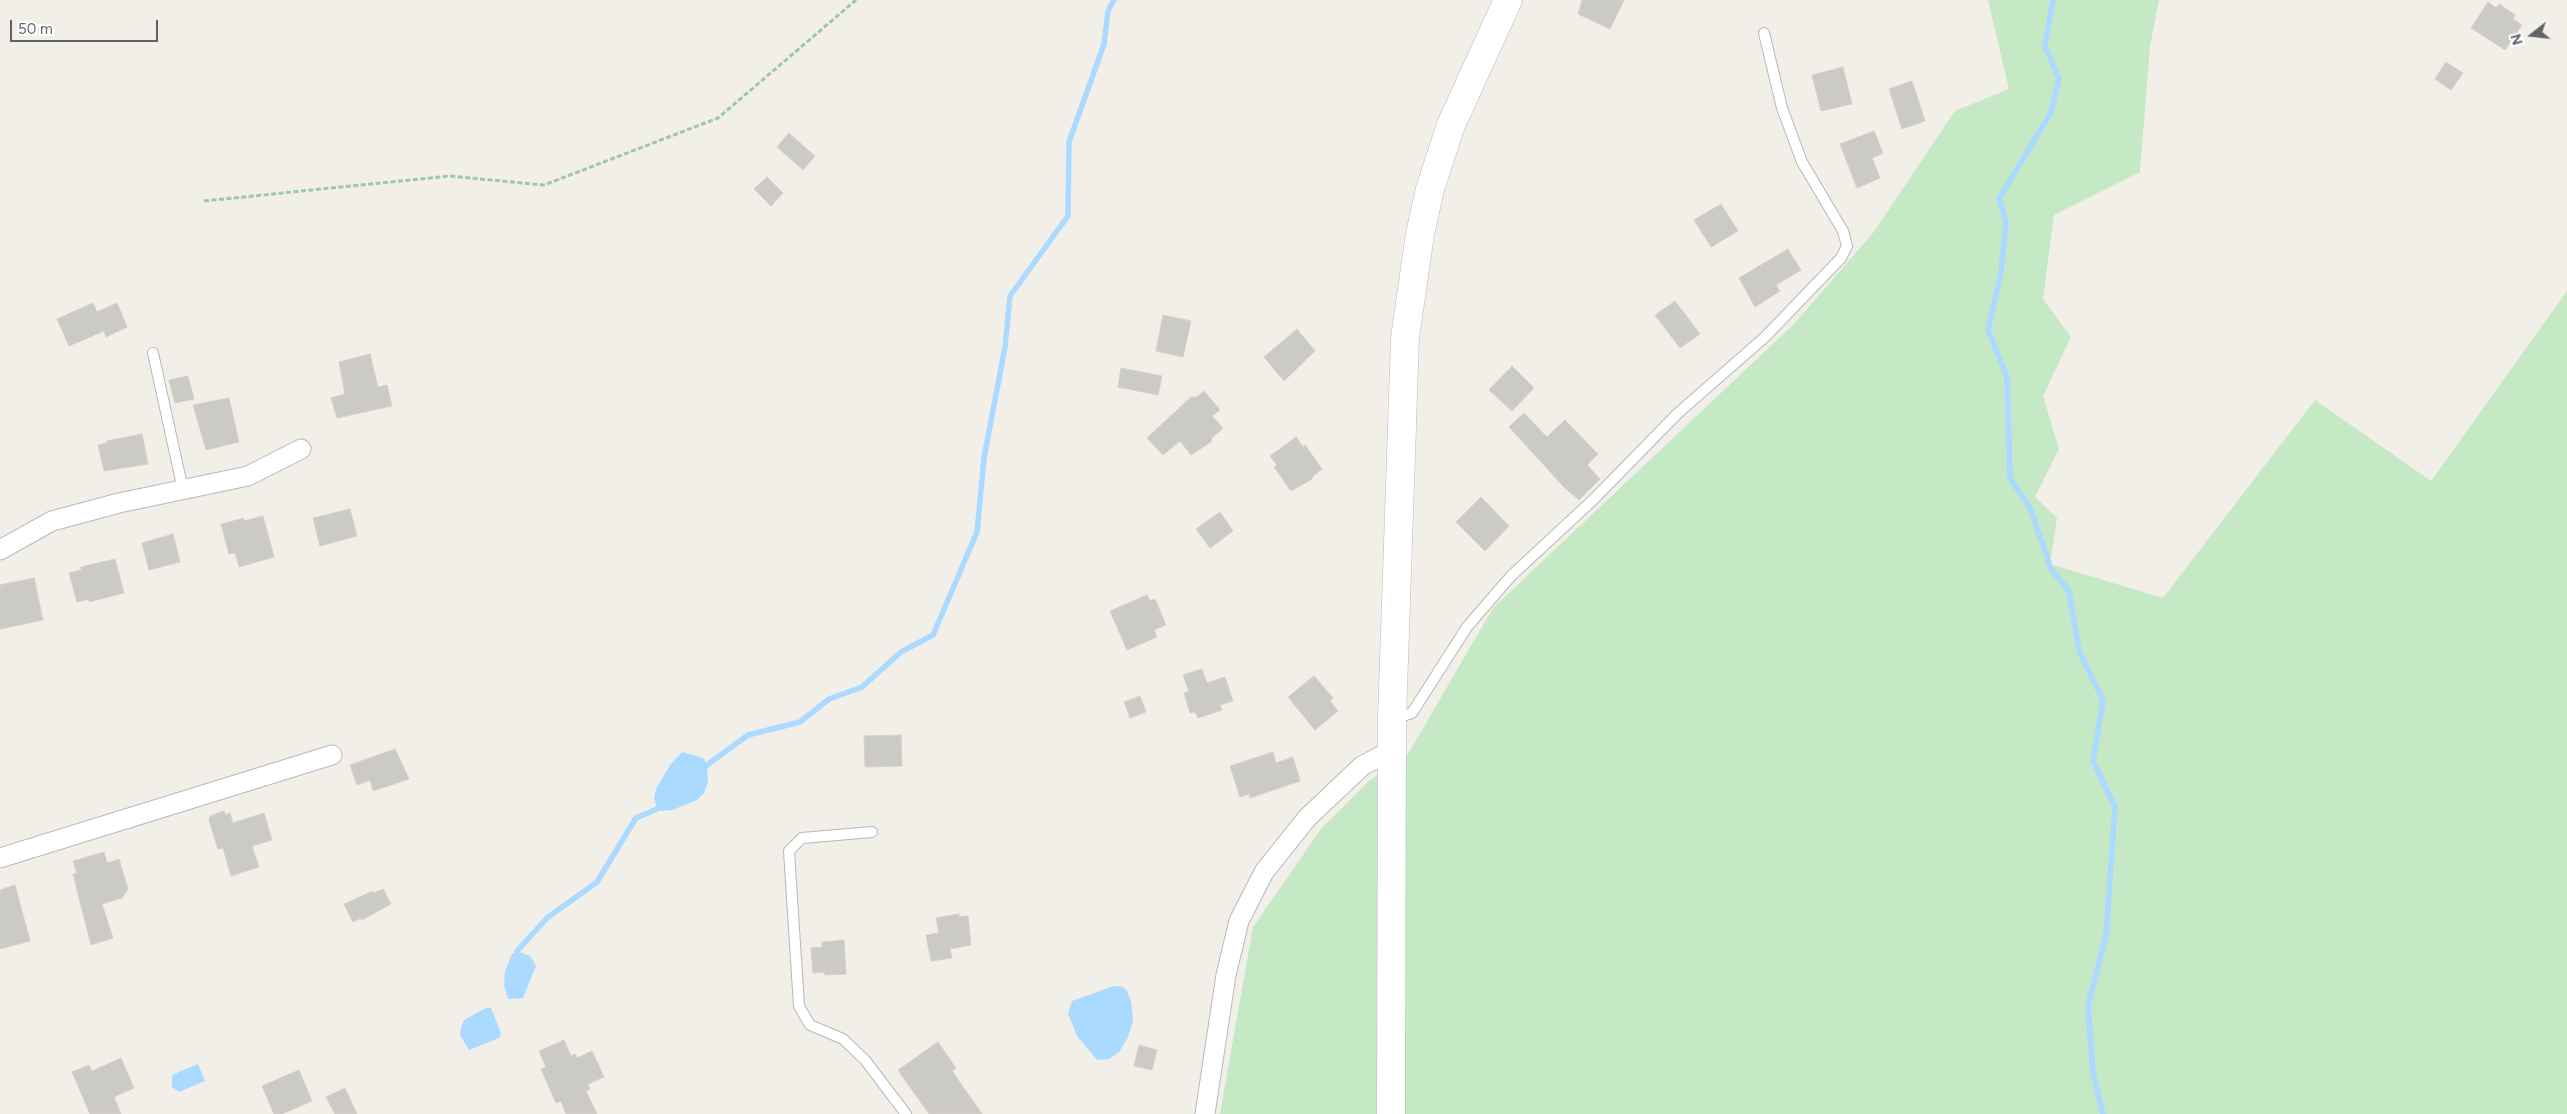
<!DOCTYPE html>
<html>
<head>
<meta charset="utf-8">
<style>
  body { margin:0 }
  #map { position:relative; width:2567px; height:1114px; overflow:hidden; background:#f1efe8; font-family:Figtree,sans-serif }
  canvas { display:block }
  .north { position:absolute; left:2507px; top:10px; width:50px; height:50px; -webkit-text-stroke:4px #fff; paint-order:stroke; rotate:254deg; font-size:14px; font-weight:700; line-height:20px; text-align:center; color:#5f6368 }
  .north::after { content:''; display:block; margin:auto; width:18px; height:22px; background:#5f6368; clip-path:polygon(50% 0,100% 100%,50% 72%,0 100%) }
  .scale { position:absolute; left:10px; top:20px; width:148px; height:22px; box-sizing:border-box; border:2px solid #5f6368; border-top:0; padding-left:6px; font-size:15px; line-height:18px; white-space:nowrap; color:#5f6368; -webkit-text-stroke:4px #fff; paint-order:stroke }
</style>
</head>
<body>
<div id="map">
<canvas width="2567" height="1114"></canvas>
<div class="north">N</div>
<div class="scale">50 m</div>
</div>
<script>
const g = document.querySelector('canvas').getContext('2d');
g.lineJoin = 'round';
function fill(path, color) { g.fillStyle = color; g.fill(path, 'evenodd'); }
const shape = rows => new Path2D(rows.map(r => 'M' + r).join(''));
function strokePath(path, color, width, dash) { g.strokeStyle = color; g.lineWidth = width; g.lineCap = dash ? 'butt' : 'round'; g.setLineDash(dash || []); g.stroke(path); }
fill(shape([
  [1988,0,2159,0,2150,46,2140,172,2054,215,2043,299,2071,337,2043,396,2059,449,2035,497,2057,518,2050,564,2163,598,2315,400,2431,481,2567,291,2567,1114,1220,1114,1253,927,1321,829,1368,782,1408,754,1493,608,1794,324,1873,233,1955,111,2009,89]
]), '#c5e8c5');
fill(shape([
  [682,752,703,758,707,764,708,781,704,793,697,800,672,810,662,811,657,809,654,798,656,789,670,765],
  [517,951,530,956,536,966,523,998,508,999,504,985,505,971,512,954],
  [1114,986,1123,987,1127,991,1131,1001,1133,1020,1128,1037,1119,1052,1109,1059,1097,1060,1077,1036,1068,1014,1072,1001],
  [486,1008,491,1008,501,1033,499,1038,469,1050,460,1035,461,1028,464,1020],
  [198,1064,205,1081,179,1092,172,1087,172,1075]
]), '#aadaff');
strokePath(shape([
  [2053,0,2045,46,2059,79,2051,112,1999,199,2006,222,2001,273,1988,330,2007,377,2010,478,2030,508,2051,569,2069,591,2079,651,2103,700,2093,761,2115,807,2106,936,2088,1005,2093,1073,2103,1114],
  [703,768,748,735,800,722,829,699,862,687,901,652,933,635,977,532,984,458,1005,347,1010,296,1068,216,1069,142,1104,44,1108,11,1114,0],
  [517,951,547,918,597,882,636,818,657,809,662,804]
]), '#aadaff', 5.5);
const building = shape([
  [1582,0,1624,0,1610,29,1578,14,1582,0],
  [2488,2,2496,8,2499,4,2515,15,2513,19,2522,25,2505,50,2471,28,2488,2],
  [2446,62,2463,73,2451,90,2435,79,2446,62],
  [1843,67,1852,104,1821,111,1812,75,1843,67],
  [1912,81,1925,121,1902,129,1889,89,1912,81],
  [1874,131,1883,153,1872,158,1880,178,1857,188,1840,144,1874,131],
  [789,133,815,156,803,170,777,147,789,133],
  [767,177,783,193,771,206,754,189,767,177],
  [1721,204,1738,231,1711,247,1694,220,1721,204],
  [1788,249,1801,270,1776,285,1780,291,1755,307,1739,278,1788,249],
  [1675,301,1700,334,1680,348,1655,315,1675,301],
  [93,303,97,312,117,303,127,327,106,337,104,331,69,346,57,319,93,303],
  [1163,315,1191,321,1183,357,1156,351,1163,315],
  [1297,329,1315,351,1284,381,1264,357,1297,329],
  [370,354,378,387,387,385,392,406,337,418,331,398,345,394,339,362,370,354],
  [1512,366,1534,388,1512,411,1489,390,1512,366],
  [1121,368,1162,376,1158,395,1118,387,1121,368],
  [188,376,194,399,175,403,169,380,188,376],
  [1204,391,1220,410,1212,416,1223,428,1212,438,1211,442,1191,455,1180,441,1163,455,1147,438,1191,397,1197,397,1204,391],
  [229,398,239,442,206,450,193,405,229,398],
  [1524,413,1547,437,1565,420,1598,454,1587,465,1600,479,1579,500,1564,487,1509,427,1524,413],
  [142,434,148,464,104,471,98,445,107,443,107,441,142,434],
  [1296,437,1303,447,1305,445,1322,469,1313,476,1312,479,1291,491,1274,467,1277,465,1270,456,1296,437],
  [1481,497,1509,526,1485,551,1456,522,1481,497],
  [350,509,357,536,320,546,313,518,350,509],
  [1220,512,1233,531,1210,548,1196,529,1220,512],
  [263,516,274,557,239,567,235,553,229,554,221,524,244,518,244,521,263,516],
  [173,534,180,562,149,570,142,543,173,534],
  [115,559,124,593,89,602,89,599,77,602,69,573,81,570,81,567,115,559],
  [34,578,43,620,0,629,0,585,34,578],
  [1147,595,1150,601,1155,599,1166,625,1154,630,1157,637,1127,650,1110,611,1147,595],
  [1202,669,1207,683,1225,677,1233,701,1220,705,1222,710,1198,718,1195,712,1190,713,1184,693,1189,691,1183,675,1202,669],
  [1314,676,1333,698,1330,701,1338,711,1315,730,1288,697,1314,676],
  [1140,696,1146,712,1130,718,1124,702,1140,696],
  [901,735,902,766,865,767,864,736,901,735],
  [395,749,409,779,373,791,370,780,357,785,350,765,395,749],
  [1273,752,1276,763,1293,757,1300,781,1250,798,1249,794,1240,797,1230,766,1273,752],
  [224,811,225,815,230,813,233,823,264,813,272,840,252,846,259,867,231,876,223,848,218,849,209,820,210,816,224,811],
  [104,852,107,863,119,859,128,889,122,898,102,904,113,938,91,945,73,874,77,873,73,861,104,852],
  [15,885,30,941,0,949,0,890,15,885],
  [383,889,391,904,362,920,361,918,353,922,344,904,373,891,374,893,383,889],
  [959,914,959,917,968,916,971,945,950,949,952,958,931,961,926,935,939,933,936,918,959,914],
  [844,940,846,974,825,975,824,972,813,973,811,948,822,947,822,942,844,940],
  [564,1040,571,1056,575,1054,577,1058,592,1051,604,1077,588,1084,590,1089,586,1091,597,1114,566,1114,561,1101,556,1103,541,1069,546,1067,539,1051,564,1040],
  [938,1042,956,1068,952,1071,982,1114,929,1114,898,1070,938,1042],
  [1139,1045,1157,1050,1152,1070,1134,1066,1139,1045],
  [121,1058,134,1088,114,1097,121,1114,90,1114,72,1072,89,1065,92,1071,121,1058],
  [299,1070,312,1101,282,1114,274,1114,262,1086,299,1070],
  [345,1088,357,1114,335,1114,326,1097,345,1088]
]);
fill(building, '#cccac5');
strokePath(building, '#d6d1c6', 1);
const lane = shape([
  [153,353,183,490],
  [1393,719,1412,713,1467,627,1511,576,1594,499,1677,414,1765,337,1841,258,1847,246,1843,231,1802,162,1782,108,1764,33],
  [872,832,802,838,789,851,799,1006,810,1025,843,1039,865,1060,906,1114]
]);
const street = shape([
  [0,550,52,521,119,503,248,476,301,449],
  [0,858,332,755],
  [1205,1114,1226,975,1239,921,1264,872,1307,818,1362,766,1392,750]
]);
const secondary = shape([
  [1391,1114,1392,719,1405,338,1420,234,1430,189,1451,125,1508,0]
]);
strokePath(lane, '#b5b8bc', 12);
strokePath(street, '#b5b8bc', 21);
strokePath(secondary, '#b6babf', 29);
strokePath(shape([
  [204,201,449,176,544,185,718,118,856,0]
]), '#9cc7a9', 3, [5, 2.5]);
strokePath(lane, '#fff', 10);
strokePath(street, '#fff', 19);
strokePath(secondary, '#fff', 28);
</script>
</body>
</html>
